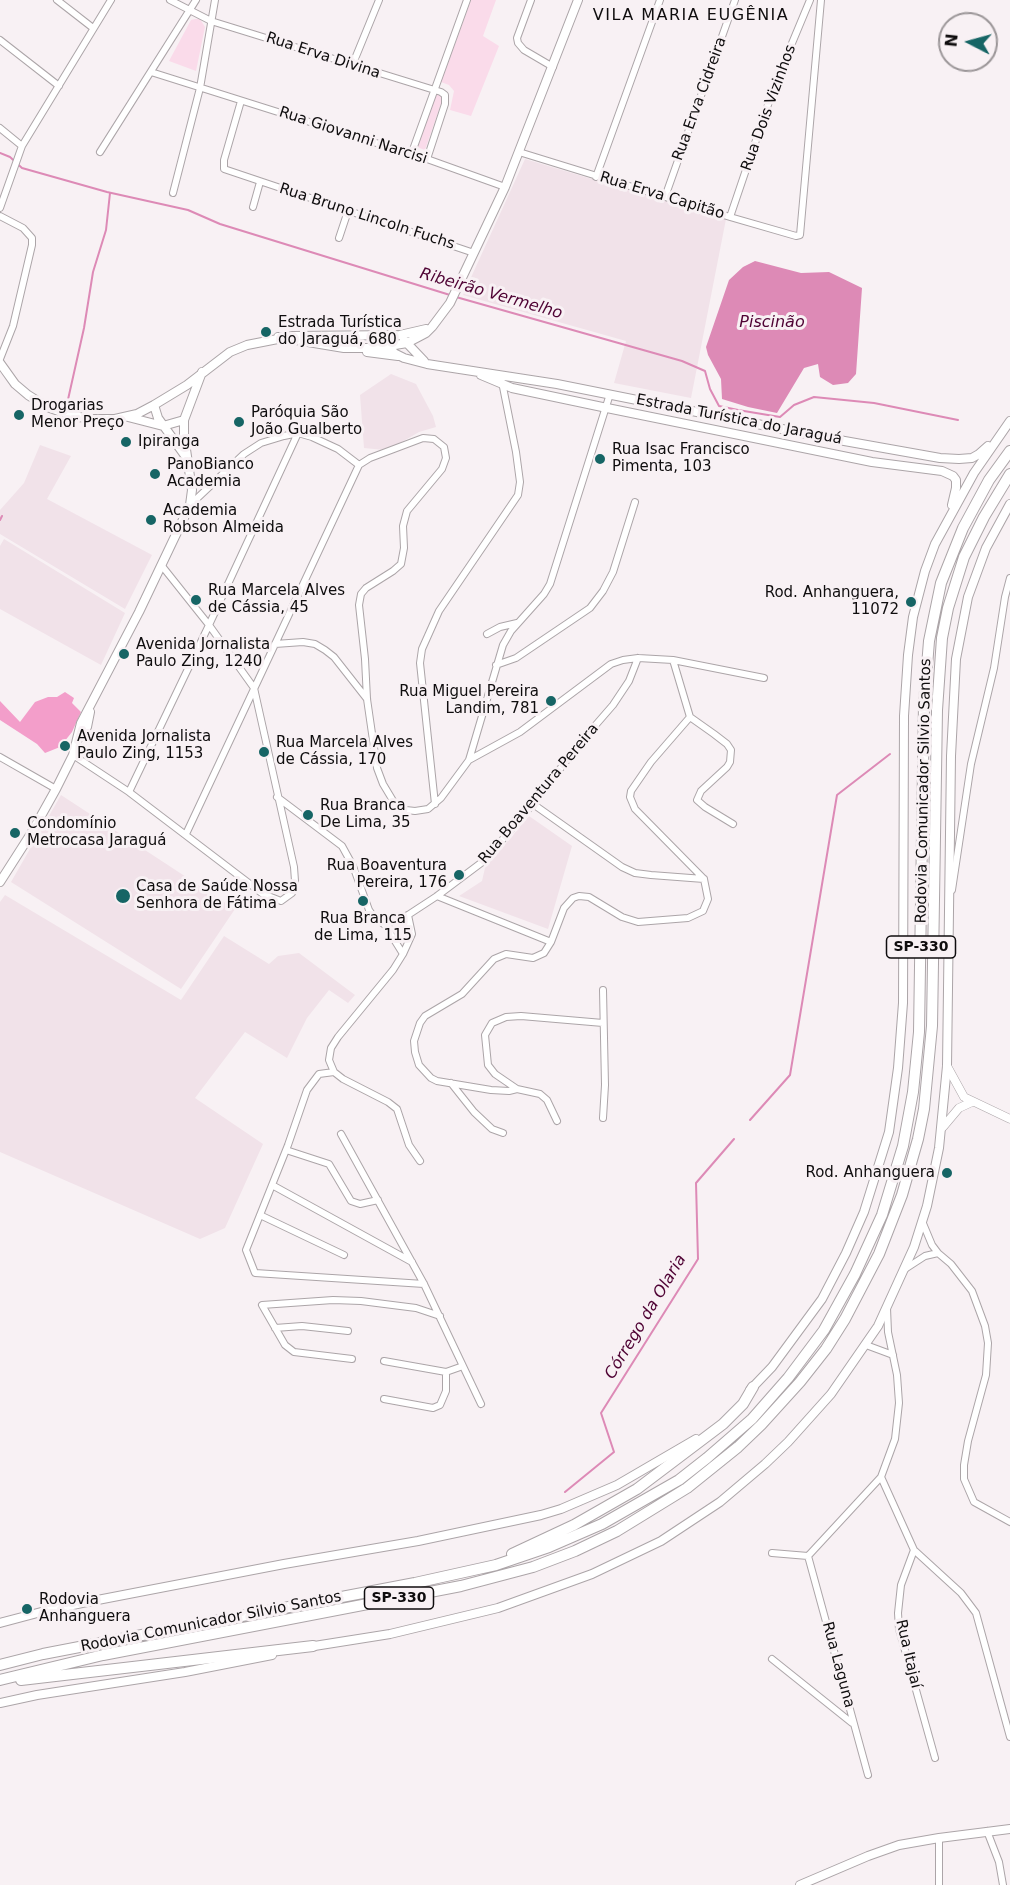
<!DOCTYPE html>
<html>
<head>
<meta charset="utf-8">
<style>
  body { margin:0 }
  #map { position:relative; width:1010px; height:1885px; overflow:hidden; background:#f8f1f4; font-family:"DejaVu Sans",sans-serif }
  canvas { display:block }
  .north { position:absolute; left:938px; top:12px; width:60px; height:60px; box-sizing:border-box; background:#f8f1f4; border:2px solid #9b9698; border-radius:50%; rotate:276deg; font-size:16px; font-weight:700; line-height:24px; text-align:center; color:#0f0d0e }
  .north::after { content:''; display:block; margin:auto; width:21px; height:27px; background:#166565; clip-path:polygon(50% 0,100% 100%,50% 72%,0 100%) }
</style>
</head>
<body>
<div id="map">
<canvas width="1010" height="1885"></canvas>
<div class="north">N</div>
</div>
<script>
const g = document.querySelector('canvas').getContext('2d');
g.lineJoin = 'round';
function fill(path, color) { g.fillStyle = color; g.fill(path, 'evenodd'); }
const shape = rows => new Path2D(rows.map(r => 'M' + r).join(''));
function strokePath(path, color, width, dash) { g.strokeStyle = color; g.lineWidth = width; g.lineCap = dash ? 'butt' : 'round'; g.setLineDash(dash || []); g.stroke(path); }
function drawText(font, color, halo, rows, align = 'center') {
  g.font = font + ' "DejaVu Sans",sans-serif'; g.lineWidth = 6; g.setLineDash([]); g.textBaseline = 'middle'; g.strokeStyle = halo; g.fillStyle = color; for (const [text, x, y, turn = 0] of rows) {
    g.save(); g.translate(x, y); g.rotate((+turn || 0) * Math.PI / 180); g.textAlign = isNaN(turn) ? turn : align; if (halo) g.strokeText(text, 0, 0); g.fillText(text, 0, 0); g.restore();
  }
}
fill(shape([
  [525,159,726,219,691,398,614,383,626,341,463,295],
  [391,374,416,384,433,416,436,427,419,432,395,446,384,450,364,448,360,395],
  [40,445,71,456,47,499,152,555,125,609,0,534,0,510,24,483],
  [4,539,125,613,101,665,0,609,0,546],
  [61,795,235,909,181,989,11,882],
  [529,816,572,846,548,929,459,896,482,881,485,868],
  [5,895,181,1000,224,936,269,964,278,956,299,953,355,995,348,1003,329,990,307,1018,287,1058,245,1032,195,1098,263,1144,225,1228,200,1239,0,1152,0,902]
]), '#f1e2e9');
fill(shape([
  [471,0,496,0,483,36,499,46,471,116,450,110,454,91,449,85,441,82],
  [195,19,200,19,205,27,196,71,169,61,191,20],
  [436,92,443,94,443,98,425,150,417,147]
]), '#fadbea');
fill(shape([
  [65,692,74,698,72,703,81,712,72,732,60,747,45,753,37,744,0,720,0,701,20,722,35,702,48,697,57,697]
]), '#f39eca');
fill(shape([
  [755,261,801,273,829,272,862,288,856,374,848,383,833,385,820,377,818,364,804,368,777,413,748,407,722,399,721,379,708,355,706,347,729,280,743,267]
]), '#dd8ab6');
strokePath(shape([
  [0,153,10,157,22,168,107,192,188,210,220,224,450,295],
  [456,297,682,361,705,371,710,389,719,406,738,410,780,417,794,405,814,397,874,403,958,420],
  [67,404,84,328,93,272,106,230,110,193],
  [0,520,2,516],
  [750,1120,790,1075,837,795,890,754],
  [565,1492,614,1452,601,1413,698,1259,696,1183,734,1139]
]), '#dd8ab6', 2);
const minor = shape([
  [57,0,93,28],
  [170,0,211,21,441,92,445,95,445,104,427,159],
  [531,0,517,38,518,43,524,50,553,67],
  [0,40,59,86],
  [352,66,379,0],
  [151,72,427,159,505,187],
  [241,101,224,160,224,169,474,253],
  [0,128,22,146],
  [100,152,196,0],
  [519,152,730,217,796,236,800,235,821,0],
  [411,155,467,0],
  [596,177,660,0],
  [173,193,200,88,215,0],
  [665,197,735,0],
  [253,207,260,182],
  [0,208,22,146,111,0],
  [0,216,23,228,32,238,32,245,13,326,0,359],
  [730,217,775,84,810,0],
  [339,238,348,211],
  [190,505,244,454,261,443,284,436,298,433,312,437,338,449,359,465,370,458,423,438,434,439,444,447,446,458,442,469,407,511,403,526,404,548,401,564,393,571,366,588,361,594,359,605,365,659,367,699,377,768,383,784,395,804,406,810,415,811,428,809,441,798,469,760,503,645,511,631,544,594,550,584,610,394],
  [487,634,500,627,517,623],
  [275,644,303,642,315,644,325,650,334,657,367,699],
  [673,660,690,717,714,734,727,744,731,750,730,762,727,767,701,791,697,800,705,807,733,824],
  [496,665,516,658,590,608,603,591,613,572,635,502],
  [73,755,129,792,263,894,281,901,292,893,295,881,294,867,254,688,209,625,162,566],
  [0,757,56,789],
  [469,760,520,732,611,664,623,660,638,658,673,660,764,678],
  [129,792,209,625,298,433],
  [277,797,342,846,353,866,369,910,373,916,385,925,403,954,393,970,338,1037,331,1048,329,1060,334,1072,343,1079,388,1102,397,1109,409,1145,420,1161],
  [435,804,420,663,422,649,439,611,518,495,520,482,516,452,502,382],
  [533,804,622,867,635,873,651,875,704,879],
  [186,834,359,465],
  [952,890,971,764,994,668,1005,597,1010,578],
  [437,896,551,942],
  [385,925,408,915,437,896,485,860,533,804,580,743,613,705,629,681,638,658],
  [403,954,412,934,408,915],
  [334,1072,319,1074,307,1090,288,1145,246,1250,255,1273,424,1284],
  [451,1083,474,1112,492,1129,503,1133],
  [517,1089,509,1091,491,1090,437,1081,431,1078,419,1065,415,1052,414,1041,420,1023,425,1016,462,994,494,959,506,954,533,958,544,953,551,942,564,908,573,898,579,896,589,897,622,917,638,922,688,918,703,911,708,899,704,879,635,809,630,797,631,791,651,762,690,717],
  [603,1118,605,1085,603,990],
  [557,1121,547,1100,540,1094,517,1089,495,1074,488,1065,485,1035,492,1023,506,1017,521,1016,603,1023],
  [341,1134,424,1284,481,1404],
  [286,1150,329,1164,351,1201,360,1204,378,1200],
  [272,1185,412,1262],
  [260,1215,344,1255],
  [922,1221,932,1245,938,1253,951,1264,972,1291,985,1326,988,1343,986,1375,968,1441,964,1465,964,1479,974,1502,1010,1522],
  [905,1269,925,1256,938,1253],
  [887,1308,888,1332,897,1375,899,1403,895,1439,881,1477,914,1550,961,1593,976,1613,1010,1737],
  [275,1328,302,1326,348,1331],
  [866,1345,893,1355],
  [352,1359,294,1352,285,1345,262,1305,333,1300,361,1301,416,1308,440,1316],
  [384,1361,446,1372,463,1366],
  [384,1399,433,1408,440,1405,446,1391,446,1372],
  [914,1550,901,1585,898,1613,899,1629,935,1758],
  [772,1553,808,1556,881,1477],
  [808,1556,868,1775],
  [772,1659,852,1723],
  [987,1831,999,1862,1003,1885],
  [939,1838,939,1885]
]);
const tertiary = shape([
  [947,1066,964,1097,1010,1119],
  [943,1127,959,1108,972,1102]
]);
const secondary = shape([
  [393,335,390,341,390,347,394,353,404,358,427,364,557,384,822,437,940,458,959,459,972,458,979,454,988,446],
  [278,337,344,348,377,348,407,343,426,333,432,327,450,303,505,187,578,0],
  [404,340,424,361],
  [367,352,398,356],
  [0,363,15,384,28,395,47,407,73,416,92,419,115,419,137,414,154,405,187,385,230,352,247,345,293,336,400,335,426,329],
  [481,375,512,388,607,408,872,462,942,471,953,476,956,480,956,488,952,505],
  [154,405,158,418,186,457],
  [128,417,163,426,184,420],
  [79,738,87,727,90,712],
  [0,882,32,832,56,789,73,755,81,723,139,612,190,505,192,490,184,436,184,420,202,372],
  [750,1390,772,1367,822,1299,846,1253,864,1212,889,1132,898,1068,903,1003,904,716,908,655,913,617,925,571,935,544,974,473,1010,421],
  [0,1623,45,1611,82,1603,284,1564,418,1541,541,1515,561,1509,617,1485,696,1439],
  [308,1647,390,1634,498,1608,592,1574,661,1541,720,1502,765,1464,788,1442,831,1394,878,1326,914,1247,927,1206,939,1148,947,1066,951,756,956,659,968,597,986,548,1010,504],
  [0,1703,37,1695,185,1672,272,1655],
  [800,1885,868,1856,899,1845,939,1838,1010,1829]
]);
const motorway = shape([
  [512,1554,574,1525,637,1489,723,1424,743,1404,753,1387],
  [0,1665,43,1654,100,1643,415,1583,496,1565,549,1547,602,1524,679,1480,707,1458,752,1419,788,1378,824,1330,855,1274,882,1215,903,1146,913,1092,919,1032,924,704,929,641,941,583,963,528,989,480,1010,451],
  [0,1680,103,1655,461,1586,533,1567,575,1551,617,1531,687,1488,738,1447,761,1425,800,1382,826,1349,845,1319,879,1254,902,1195,918,1139,924,1109,932,1026,937,710,942,638,948,608,964,557,984,517,1010,474],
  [21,1680,313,1646]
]);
strokePath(minor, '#aca5a8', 8);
strokePath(tertiary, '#aca5a8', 9);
strokePath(secondary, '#aca5a8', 10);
strokePath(motorway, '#aca5a8', 12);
strokePath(minor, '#fff', 6);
strokePath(tertiary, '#fff', 8);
strokePath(secondary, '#fff', 8);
strokePath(motorway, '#fff', 10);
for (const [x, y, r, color] of [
  [266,332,6,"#166565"],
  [19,415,6,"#166565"],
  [239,422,6,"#166565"],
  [126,442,6,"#166565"],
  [600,459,6,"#166565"],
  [155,474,6,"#166565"],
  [151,520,6,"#166565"],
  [196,600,6,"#166565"],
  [911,602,6,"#166565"],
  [124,654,6,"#166565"],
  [551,701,6,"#166565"],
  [65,746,6,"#166565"],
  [264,752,6,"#166565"],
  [308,815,6,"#166565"],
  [15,833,6,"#166565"],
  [459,875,6,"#166565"],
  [123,896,8,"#166565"],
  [363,901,6,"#166565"],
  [947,1173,6,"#166565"],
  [27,1609,6,"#166565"]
]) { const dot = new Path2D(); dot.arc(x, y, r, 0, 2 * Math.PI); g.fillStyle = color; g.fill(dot); strokePath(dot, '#f8f1f4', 2); }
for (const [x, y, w] of [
  [921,947,69],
  [399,1598,69]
]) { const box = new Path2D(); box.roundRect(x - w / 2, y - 11, w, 22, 4.5); g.fillStyle = '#f8f1f4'; g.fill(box); strokePath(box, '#0f0d0e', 1.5); }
drawText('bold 14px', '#0f0d0e', null, [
  ["SP-330",921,947],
  ["SP-330",399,1598]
]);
drawText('15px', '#0f0d0e', '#f8f1f4', [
  ["Rua Erva Divina",323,56,18],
  ["Rua Erva Cidreira",700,99,-70],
  ["Rua Dois Vizinhos",769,108,-70],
  ["Rua Giovanni Narcisi",353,136,18],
  ["Rua Erva Capitão",662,196,17],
  ["Rua Bruno Lincoln Fuchs",367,217,18],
  ["Estrada Turística do Jaraguá",739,420,11],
  ["Rodovia Comunicador Silvio Santos",924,791,-89],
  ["Rua Boaventura Pereira",539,794,-50],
  ["Rodovia Comunicador Silvio Santos",211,1622,-11],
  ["Rua Itajaí",908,1654,77],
  ["Rua Laguna",838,1665,75]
]);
drawText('15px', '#0f0d0e', '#f8f1f4', [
  ["Estrada Turística",278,323],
  ["do Jaraguá, 680",278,340],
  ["Drogarias",31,406],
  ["Menor Preço",31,423],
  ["Paróquia São",251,413],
  ["João Gualberto",251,430],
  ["Ipiranga",138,442],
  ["Rua Isac Francisco",612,450],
  ["Pimenta, 103",612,467],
  ["PanoBianco",167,465],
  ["Academia",167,482],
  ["Academia",163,511],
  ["Robson Almeida",163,528],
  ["Rua Marcela Alves",208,591],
  ["de Cássia, 45",208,608],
  ["Rod. Anhanguera,",899,593,"right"],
  ["11072",899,610,"right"],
  ["Avenida Jornalista",136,645],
  ["Paulo Zing, 1240",136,662],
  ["Rua Miguel Pereira",539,692,"right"],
  ["Landim, 781",539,709,"right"],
  ["Avenida Jornalista",77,737],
  ["Paulo Zing, 1153",77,754],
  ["Rua Marcela Alves",276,743],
  ["de Cássia, 170",276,760],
  ["Rua Branca",320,806],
  ["De Lima, 35",320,823],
  ["Condomínio",27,824],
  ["Metrocasa Jaraguá",27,841],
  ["Rua Boaventura",447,866,"right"],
  ["Pereira, 176",447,883,"right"],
  ["Casa de Saúde Nossa",136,887],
  ["Senhora de Fátima",136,904],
  ["Rua Branca",363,919,"center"],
  ["de Lima, 115",363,936,"center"],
  ["Rod. Anhanguera",935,1173,"right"],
  ["Rodovia",39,1600],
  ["Anhanguera",39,1617]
], 'left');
g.letterSpacing = '1.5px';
drawText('16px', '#0f0d0e', '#f8f1f4', [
  ["VILA MARIA EUGÊNIA",691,16]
]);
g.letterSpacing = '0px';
drawText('italic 16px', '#4f0334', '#f8f1f4', [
  ["Ribeirão Vermelho",491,294,16],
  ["Piscinão",772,323],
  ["Córrego da Olaria",646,1317,-59]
]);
</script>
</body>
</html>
